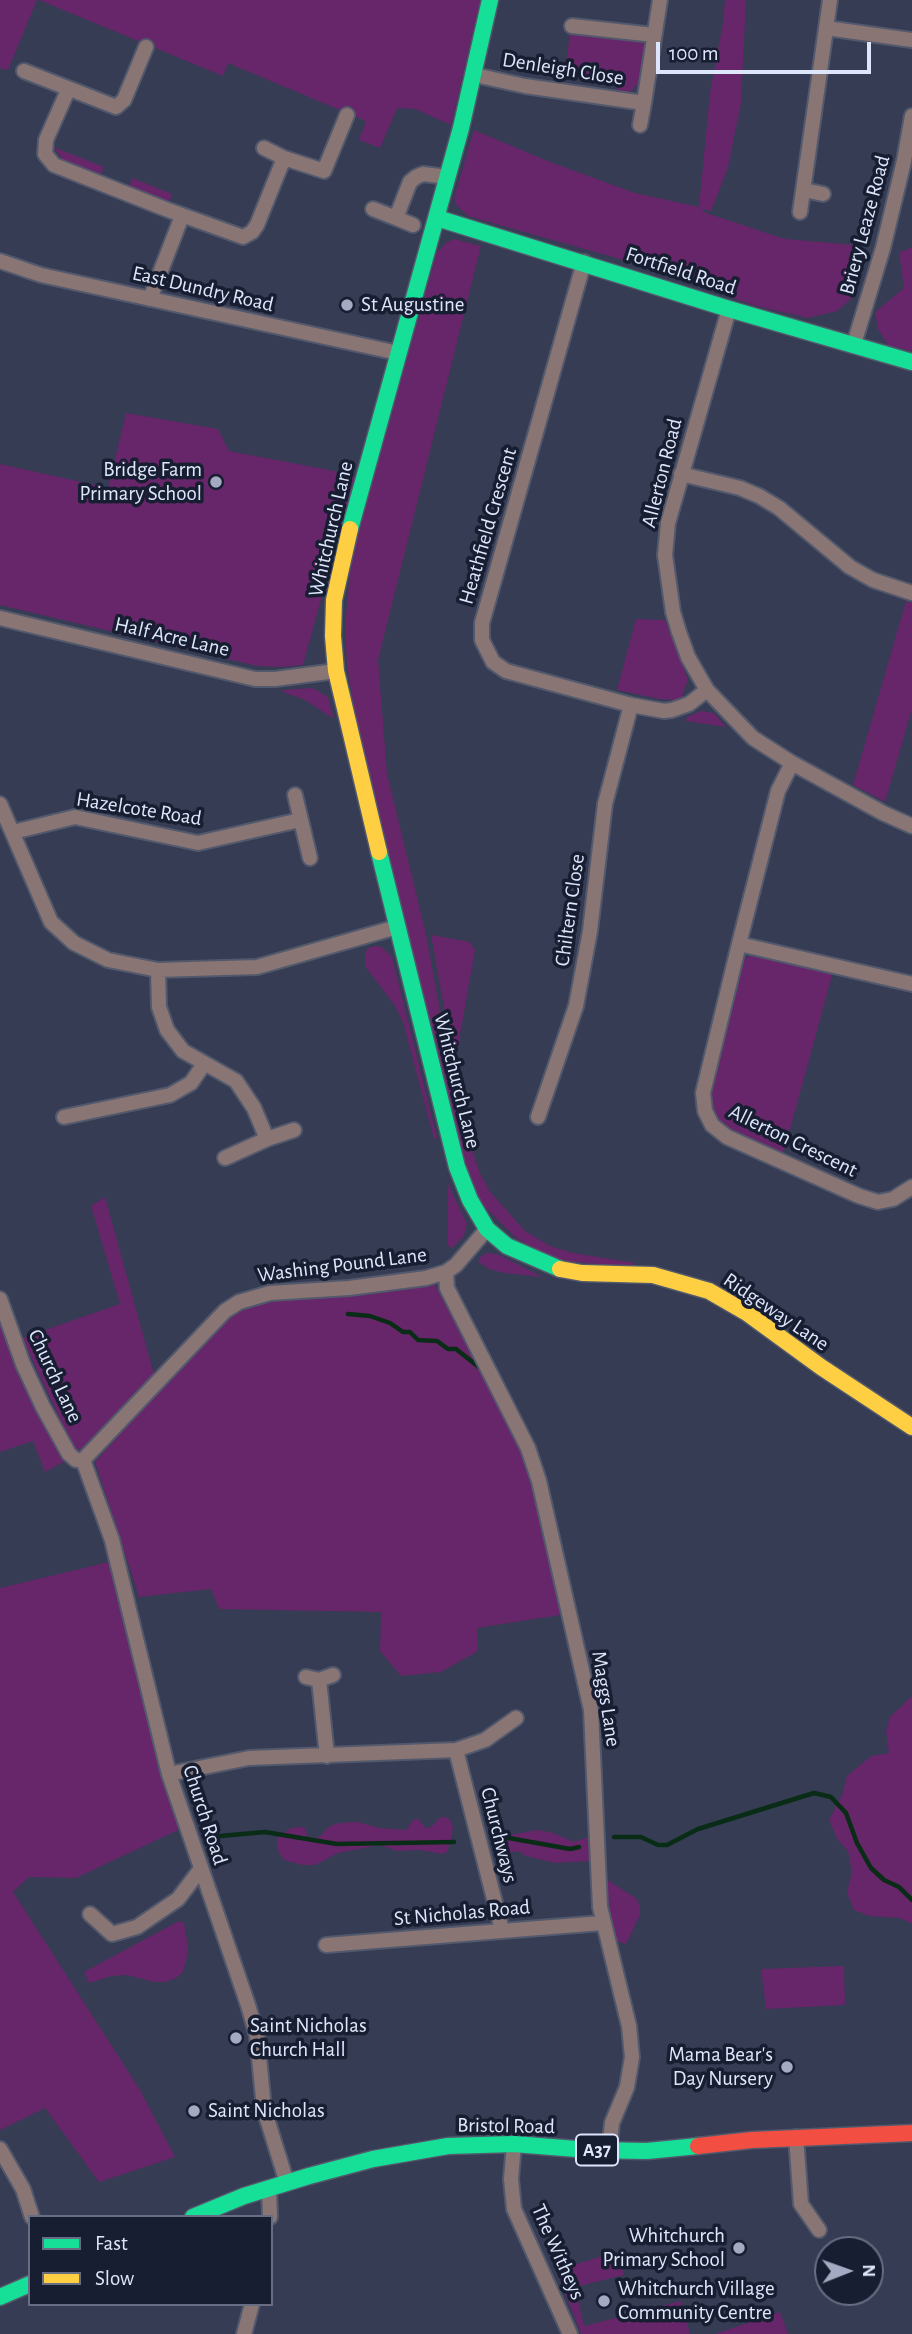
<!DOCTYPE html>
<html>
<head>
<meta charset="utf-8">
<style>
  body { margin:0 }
  #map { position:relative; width:912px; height:2334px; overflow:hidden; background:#353c53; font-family:"Alegreya Sans",sans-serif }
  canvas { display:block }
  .legend { position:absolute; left:28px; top:2215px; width:245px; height:91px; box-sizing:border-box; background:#181e32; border:2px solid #676e83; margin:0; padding:9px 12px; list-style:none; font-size:21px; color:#dee6fc }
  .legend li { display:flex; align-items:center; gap:14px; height:35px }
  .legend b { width:35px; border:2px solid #676e83 }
  .north { position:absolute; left:814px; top:2236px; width:70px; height:70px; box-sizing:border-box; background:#181e32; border:2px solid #676e83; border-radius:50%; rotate:89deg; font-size:19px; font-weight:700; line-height:28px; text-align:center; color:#dee6fc }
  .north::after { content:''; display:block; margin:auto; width:24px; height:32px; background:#a3aac1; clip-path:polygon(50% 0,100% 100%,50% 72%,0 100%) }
  .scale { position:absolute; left:656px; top:42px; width:215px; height:32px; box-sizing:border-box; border:4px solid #dee6fc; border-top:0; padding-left:9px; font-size:21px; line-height:24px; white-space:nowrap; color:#dee6fc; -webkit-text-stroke:5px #181e32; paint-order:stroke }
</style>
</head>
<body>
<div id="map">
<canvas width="912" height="2334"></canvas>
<ul class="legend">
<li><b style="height:9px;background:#16e098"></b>Fast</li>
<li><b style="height:9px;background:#ffcf43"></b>Slow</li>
</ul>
<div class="north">N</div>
<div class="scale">100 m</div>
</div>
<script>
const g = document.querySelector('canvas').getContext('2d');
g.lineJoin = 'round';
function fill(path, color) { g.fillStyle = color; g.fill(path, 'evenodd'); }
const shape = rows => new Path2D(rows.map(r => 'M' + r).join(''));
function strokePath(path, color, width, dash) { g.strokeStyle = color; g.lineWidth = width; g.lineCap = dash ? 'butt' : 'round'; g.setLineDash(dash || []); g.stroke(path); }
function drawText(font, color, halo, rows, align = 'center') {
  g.font = font + ' "Alegreya Sans",sans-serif'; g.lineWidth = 7; g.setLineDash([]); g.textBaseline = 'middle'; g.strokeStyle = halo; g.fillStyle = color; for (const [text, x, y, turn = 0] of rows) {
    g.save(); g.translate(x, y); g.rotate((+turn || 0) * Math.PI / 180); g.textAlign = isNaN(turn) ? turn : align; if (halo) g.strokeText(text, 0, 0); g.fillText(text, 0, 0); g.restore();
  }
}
fill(shape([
  [0,0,37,0,8,70,0,68],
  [39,0,480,0,451,125,415,109,397,108,380,148,359,140,366,121,228,63,223,76],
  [725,0,746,0,741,103,728,167,720,188,711,211,701,209,706,213,785,239,854,245,864,251,850,300,837,311,808,318,756,306,634,263,468,216,456,205,454,198,474,130,550,162,635,193,699,207,710,93,723,23],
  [570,30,636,38,642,41,646,53,641,80,637,85,630,92,617,93,618,82,565,75],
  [53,147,104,167,100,175,63,160],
  [132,178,172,194,169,203,129,187],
  [454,239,481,246,378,660,387,774,426,934,452,1077,463,1124,480,1173,491,1193,525,1231,550,1246,573,1253,635,1263,633,1267,562,1261,537,1251,515,1237,479,1201,466,1174,354,709,347,665,345,627,351,559,437,252,446,243],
  [912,247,912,351,888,345,878,329,875,312,904,288,899,253],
  [126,413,218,429,229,451,355,475,303,665,281,667,257,666,0,605,0,464,108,488],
  [906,601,912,603,912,709,885,802,853,785],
  [636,619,665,620,688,679,682,697,676,700,659,699,617,690],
  [313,688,328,697,334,719,305,700,283,692,282,690],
  [701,711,714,713,726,727,686,721,687,717],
  [431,935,470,942,475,950,457,1052,452,1053],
  [375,946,382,947,392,957,437,1138,434,1139,403,1022,395,1006,365,966,365,952,368,948],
  [756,954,833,972,783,1155,719,1124,712,1114,709,1103,710,1090,740,964,747,957],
  [448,1184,467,1224,464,1236,452,1248,448,1246],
  [105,1197,155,1378,87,1450,74,1449,22,1338,120,1304,91,1206],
  [487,1253,497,1254,543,1277,505,1273,489,1269,478,1262,480,1257],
  [434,1283,530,1465,566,1614,477,1628,478,1651,441,1672,401,1676,380,1651,381,1612,219,1609,211,1589,139,1597,95,1462,213,1330,244,1306,292,1295,347,1296],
  [0,1319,10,1349,65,1461,45,1472,33,1441,0,1452],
  [109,1562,180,1829,76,1878,29,1877,13,1892,140,2090,175,2157,99,2182,45,2108,0,2130,0,1588],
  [912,1696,912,1924,900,1918,869,1916,854,1910,847,1892,852,1873,848,1851,837,1839,829,1820,842,1795,847,1776,871,1756,889,1753,886,1731,890,1717],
  [441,1817,449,1818,453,1827,451,1840,447,1852,443,1854,419,1850,397,1851,380,1845,338,1853,315,1865,302,1865,284,1860,279,1853,277,1845,277,1837,291,1828,304,1827,308,1837,313,1838,319,1837,330,1826,339,1823,358,1822,379,1828,406,1830,413,1820,418,1819,426,1828,431,1827],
  [537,1830,553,1833,574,1842,589,1837,590,1861,555,1863,523,1855,522,1852,496,1851,493,1838],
  [603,1877,637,1899,640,1907,640,1915,626,1944,616,1941,609,1932],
  [179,1921,184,1923,188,1947,186,1962,182,1973,174,1979,164,1982,154,1982,127,1975,111,1976,89,1983,84,1972],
  [844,1966,845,2005,766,2009,761,1969],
  [617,2252,624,2275,575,2287,584,2326,681,2301,690,2334,581,2334,556,2270],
  [780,2312,788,2334,715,2334]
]), '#672669');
strokePath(shape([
  [348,1314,370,1316,390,1323,403,1332,410,1332,418,1340,437,1341,448,1349,456,1349,480,1368],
  [209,1837,265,1832,337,1844,454,1842],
  [614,1837,641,1837,658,1845,667,1845,698,1829,814,1793,831,1797,846,1813,857,1843,871,1868,884,1880,899,1887,912,1900],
  [496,1839,509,1838,570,1849,579,1847]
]), '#082c15', 4.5);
const street = shape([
  [572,26,654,35],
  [826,28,912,40],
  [24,71,116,107,124,100,146,47],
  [475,75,525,86,644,103,660,0],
  [68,90,46,140,45,154,54,165,168,210,243,237,252,232,257,225,284,158,324,171,347,115],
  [640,125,644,103],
  [264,148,284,158],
  [804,190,823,194],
  [373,209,396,218,410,182,416,177,423,174,448,177],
  [800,212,830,0],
  [396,218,413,225],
  [0,261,41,275,398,353],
  [584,262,482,623,482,640,493,662,506,671,631,705,664,711,672,710,689,704,707,690],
  [150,299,182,216],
  [729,309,668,523,665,555,673,612,679,632,688,657,707,690,753,738,792,763,883,813,912,826],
  [854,344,883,248,904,161,912,116],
  [681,474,740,488,759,496,779,508,850,567,873,580,912,593],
  [0,618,255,679,275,679,336,671],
  [792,763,778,791,739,944,703,1093,705,1111,712,1125,727,1137,859,1196,878,1202,893,1199,912,1187],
  [295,795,310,858],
  [0,804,51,922,74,943,108,960,158,970,257,967,397,927],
  [13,832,75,817,198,843,300,820],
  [739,944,912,984],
  [158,970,159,1007,167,1030,183,1051,236,1081,254,1108,267,1139,294,1130],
  [64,1117,170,1095,191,1083,204,1064],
  [538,1117,576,1006,590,931,605,804,631,705],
  [225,1158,267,1139],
  [446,1272,447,1288,528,1448,539,1481,591,1710,600,1907,629,2026,632,2057,627,2087,612,2123,609,2151],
  [0,1299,23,1364,43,1407,69,1454,76,1460,83,1460],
  [83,1460,112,1540,169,1774,248,2005,257,2036,264,2109,287,2183],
  [83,1460,225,1311,239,1302,270,1293,349,1288,426,1278,446,1272,456,1265,487,1229],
  [306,1677,319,1680,333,1675],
  [319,1680,327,1756],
  [456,1750,485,1740,516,1718],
  [169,1774,249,1758,456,1750,502,1930],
  [90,1914,112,1934,137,1927,178,1899,200,1870],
  [326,1945,602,1923],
  [796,2137,801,2204,819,2230],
  [514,2144,511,2179,514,2209,570,2334],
  [0,2149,23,2189,32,2217],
  [269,2188,270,2217],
  [244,2334,252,2304]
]);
const fast = shape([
  [437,218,729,309,912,362],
  [350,529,461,128,490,0],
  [379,852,457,1167,470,1200,487,1229,507,1246,560,1269],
  [193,2217,244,2196,309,2176,373,2159,448,2146,514,2144,589,2150,647,2151,698,2146],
  [0,2297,30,2284]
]);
const slow = shape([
  [350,529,334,600,333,636,336,671,379,852],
  [560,1269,582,1273,653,1275,709,1291,747,1313,821,1367,912,1427]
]);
const jam = shape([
  [698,2146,752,2140,912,2133]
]);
strokePath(street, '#53596c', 18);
strokePath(fast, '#53596c', 19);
strokePath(slow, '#53596c', 19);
strokePath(jam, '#53596c', 19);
strokePath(street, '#8a7575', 14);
strokePath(fast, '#16e098', 16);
strokePath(slow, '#ffcf43', 16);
strokePath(jam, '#f24e42', 16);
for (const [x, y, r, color] of [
  [347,305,7,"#a3aac1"],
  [216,482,7,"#a3aac1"],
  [236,2038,7,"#a3aac1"],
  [787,2067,7,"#a3aac1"],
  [194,2111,7,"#a3aac1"],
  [739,2248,7,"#a3aac1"],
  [604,2301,7,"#a3aac1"]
]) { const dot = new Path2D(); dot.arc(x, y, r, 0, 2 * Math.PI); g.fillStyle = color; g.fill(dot); strokePath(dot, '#181e32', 2.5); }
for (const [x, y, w] of [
  [597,2150,42]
]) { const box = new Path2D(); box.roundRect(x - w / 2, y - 15.5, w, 31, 5); g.fillStyle = '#181e32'; g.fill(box); strokePath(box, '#dee6fc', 2); }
drawText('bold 19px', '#dee6fc', null, [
  ["A37",597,2150]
]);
drawText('21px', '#dee6fc', '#181e32', [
  ["Denleigh Close",563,69,9],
  ["Briery Leaze Road",865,225,-75],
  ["Fortfield Road",681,271,18],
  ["East Dundry Road",203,289,13],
  ["Allerton Road",662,473,-76],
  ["Heathfield Crescent",488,526,-74],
  ["Whitchurch Lane",331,529,-77],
  ["Half Acre Lane",172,637,13],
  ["Hazelcote Road",139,809,9],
  ["Chiltern Close",570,910,-82],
  ["Whitchurch Lane",457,1081,76],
  ["Allerton Crescent",793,1141,26],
  ["Washing Pound Lane",342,1265,-7],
  ["Ridgeway Lane",776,1312,34],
  ["Church Lane",55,1376,65],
  ["Maggs Lane",606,1699,81],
  ["Church Road",205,1815,72],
  ["Churchways",499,1835,76],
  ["St Nicholas Road",462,1913,-5],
  ["Bristol Road",506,2126,1],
  ["The Witheys",558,2252,66]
]);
drawText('21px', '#dee6fc', '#181e32', [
  ["St Augustine",361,305],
  ["Bridge Farm",202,470,"right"],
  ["Primary School",202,494,"right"],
  ["Saint Nicholas",250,2026],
  ["Church Hall",250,2050],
  ["Mama Bear's",773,2055,"right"],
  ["Day Nursery",773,2079,"right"],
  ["Saint Nicholas",208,2111],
  ["Whitchurch",725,2236,"right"],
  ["Primary School",725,2260,"right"],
  ["Whitchurch Village",618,2289],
  ["Community Centre",618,2313]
], 'left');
</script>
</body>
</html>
